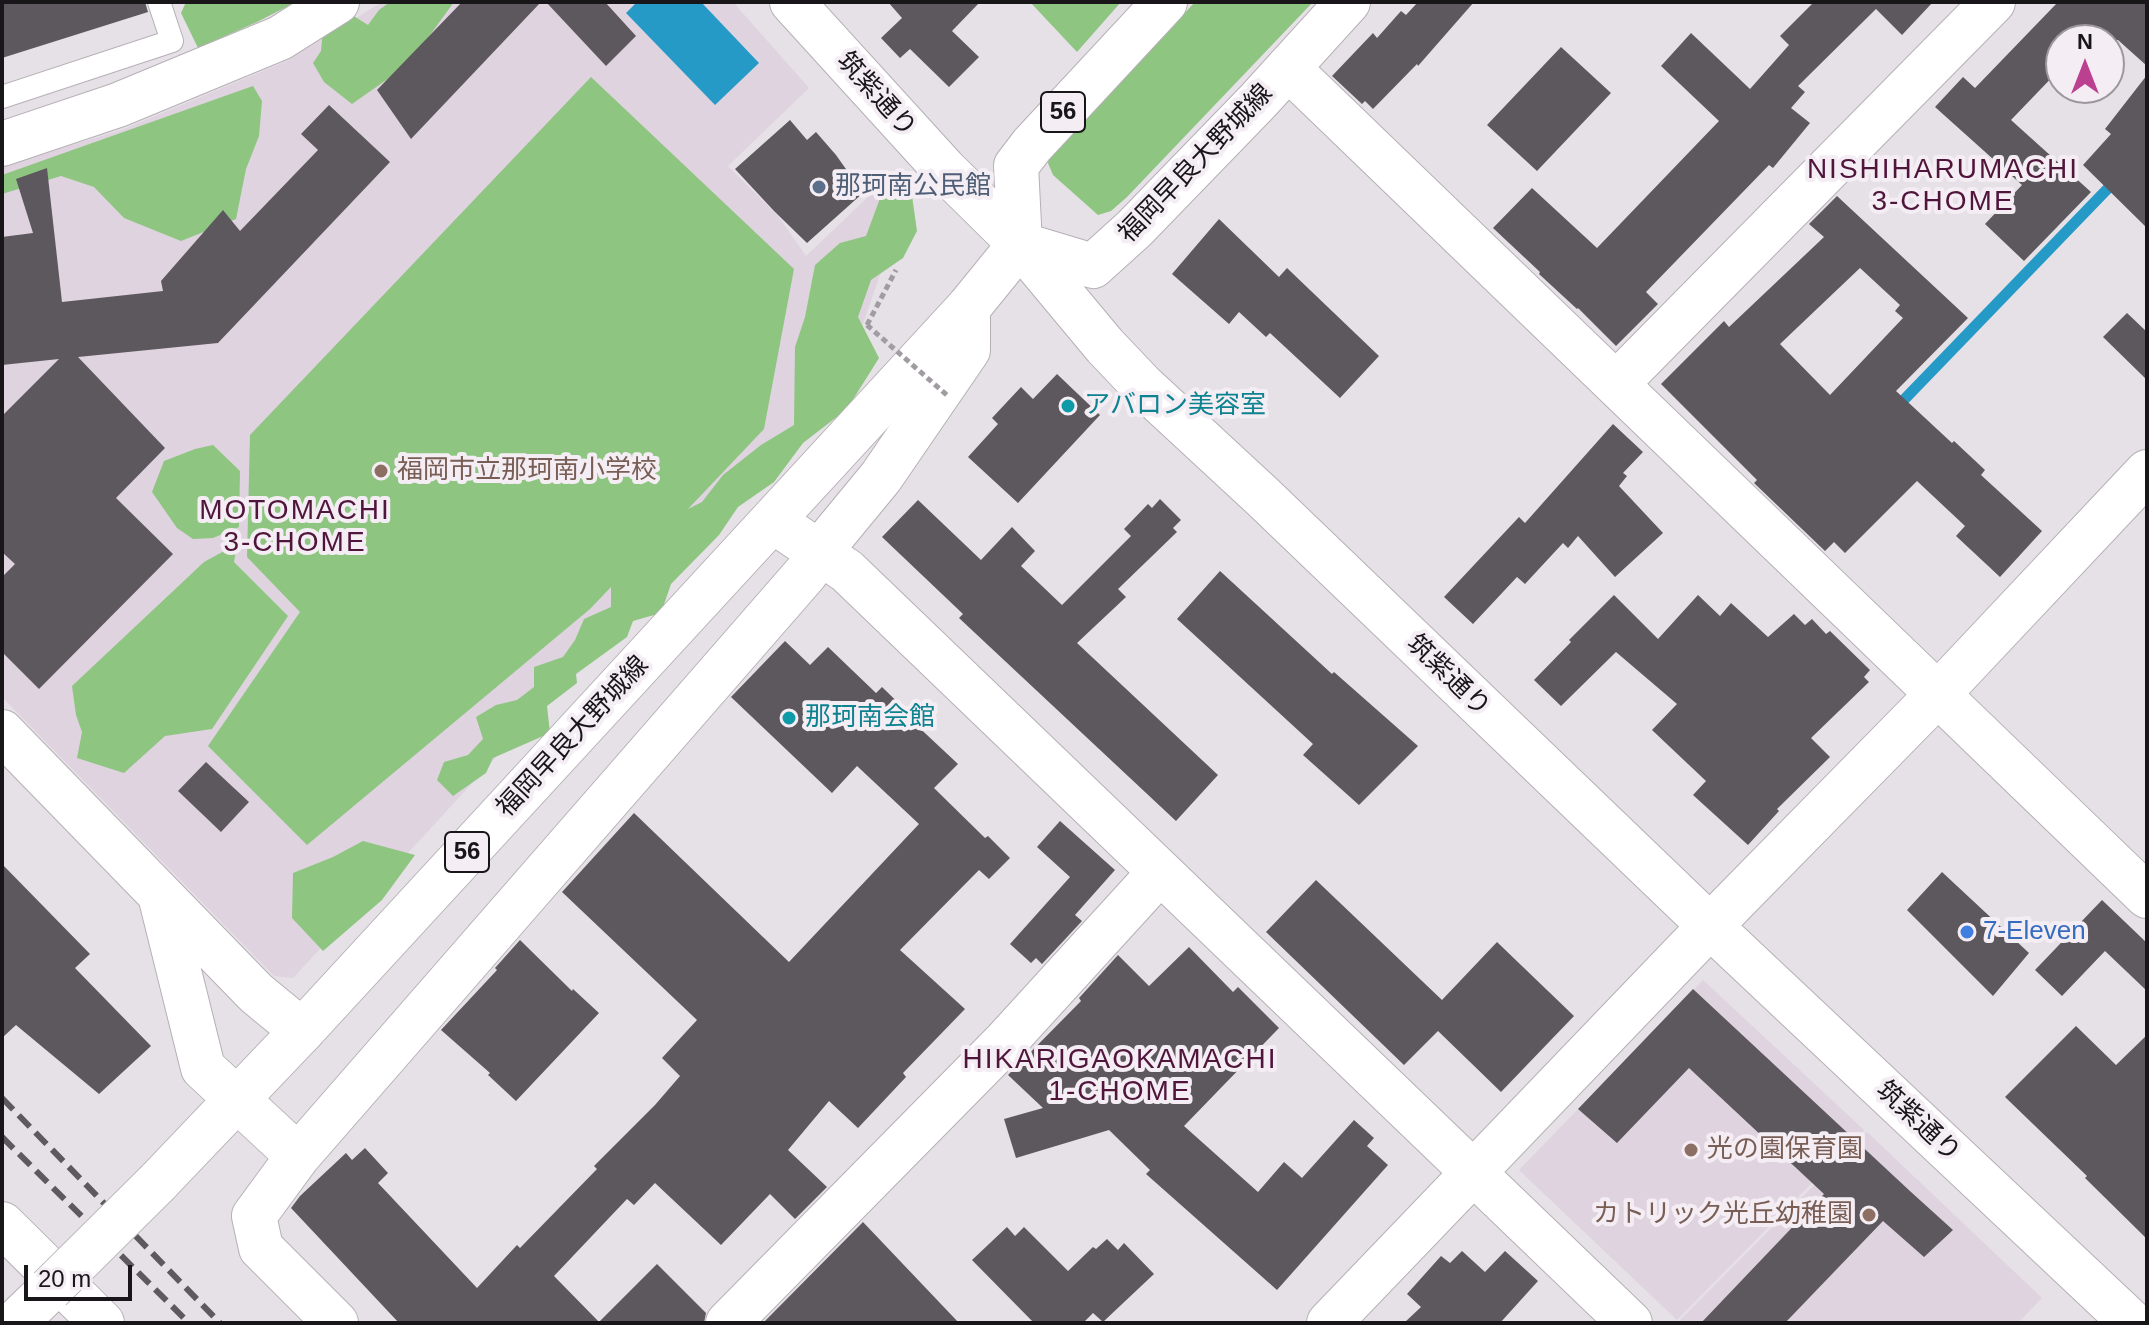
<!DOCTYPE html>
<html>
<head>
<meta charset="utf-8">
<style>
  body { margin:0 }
  #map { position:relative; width:2149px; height:1325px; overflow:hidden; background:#e6e0e7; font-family:Arial,sans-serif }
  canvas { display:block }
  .frame { position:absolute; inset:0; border:4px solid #181618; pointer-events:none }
  .north { position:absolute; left:2045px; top:24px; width:80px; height:80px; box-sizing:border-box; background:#f4edf4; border:2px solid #9c979c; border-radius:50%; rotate:0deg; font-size:22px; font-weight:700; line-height:32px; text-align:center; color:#181618 }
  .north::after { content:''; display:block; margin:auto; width:28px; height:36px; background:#bb4090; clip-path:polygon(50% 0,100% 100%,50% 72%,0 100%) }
  .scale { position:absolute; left:24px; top:1265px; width:108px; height:36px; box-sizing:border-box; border:4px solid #181618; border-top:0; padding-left:10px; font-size:24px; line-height:28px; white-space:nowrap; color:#181618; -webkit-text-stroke:6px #f4edf4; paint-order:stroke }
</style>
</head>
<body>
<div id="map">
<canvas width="2149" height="1325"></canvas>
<div class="frame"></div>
<div class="north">N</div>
<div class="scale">20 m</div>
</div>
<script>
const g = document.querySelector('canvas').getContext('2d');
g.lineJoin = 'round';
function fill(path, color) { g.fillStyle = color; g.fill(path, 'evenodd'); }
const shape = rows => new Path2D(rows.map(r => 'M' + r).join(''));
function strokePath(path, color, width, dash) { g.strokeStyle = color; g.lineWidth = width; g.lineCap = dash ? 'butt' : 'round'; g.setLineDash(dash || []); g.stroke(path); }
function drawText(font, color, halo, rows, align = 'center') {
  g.font = font + ' Arial,"Noto Sans JP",sans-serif'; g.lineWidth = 8; g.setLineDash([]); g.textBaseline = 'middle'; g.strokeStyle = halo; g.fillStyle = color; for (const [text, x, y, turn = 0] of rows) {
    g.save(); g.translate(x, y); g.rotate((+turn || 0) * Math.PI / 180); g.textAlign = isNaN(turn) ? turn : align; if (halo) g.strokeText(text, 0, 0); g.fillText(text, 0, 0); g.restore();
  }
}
fill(shape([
  [382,2,733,2,809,88,728,166,778,216,806,256,888,178,907,198,852,355,821,404,293,978,274,976,2,697,2,167,124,129,287,61],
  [1703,980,1864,1130,1677,1320,1519,1170],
  [1867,1132,2042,1298,2018,1323,1677,1323]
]), '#dfd3df');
fill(shape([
  [186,2,296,2,257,22,198,48,181,13],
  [390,2,454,2,409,64,352,104,324,82,313,63,321,51,324,18,349,13,368,25,379,10],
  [1030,2,1121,2,1077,52],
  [1195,2,1313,2,1127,197,1111,211,1098,215,1053,175,1048,163,1049,158],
  [591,77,794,269,764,429,688,509,702,502,723,475,761,445,794,425,795,347,805,317,815,265,840,243,866,236,885,185,911,189,917,231,903,258,871,280,858,317,879,358,847,409,803,443,774,482,738,507,719,535,671,584,661,613,633,621,627,637,576,674,577,683,547,706,550,733,493,758,486,773,453,796,437,780,444,762,468,755,483,739,476,717,496,705,517,700,534,687,534,667,563,657,575,640,584,619,611,607,611,587,590,609,307,845,208,746,300,612,247,557,250,435],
  [253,86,262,101,259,136,246,169,236,219,181,241,124,218,94,187,61,176,2,194,2,175],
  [213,445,240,471,239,527,213,538,193,539,177,528,152,492,164,461,195,449],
  [237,544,234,562,288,616,212,729,165,736,124,773,77,758,82,732,76,715,72,686,204,562],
  [363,841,415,855,382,900,323,951,292,918,293,873,333,857]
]), '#8ec581');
fill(shape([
  [637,2,701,2,759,63,715,105,626,13]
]), '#269ac7');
strokePath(shape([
  [1896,408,2117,179]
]), '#269ac7', 11);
fill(shape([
  [2,2,145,2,148,12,2,58],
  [462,2,541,2,411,139,377,90],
  [546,2,605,2,636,36,606,66],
  [888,2,980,2,952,31,979,57,949,87,910,49,900,58,881,38,902,18],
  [1418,2,1474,2,1418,66,1417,64,1373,109,1365,101,1362,104,1332,76,1373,33,1377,38,1401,11,1406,15],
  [1814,2,1933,2,1902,35,1876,9,1798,86,1805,92,1791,108,1810,123,1773,168,1769,165,1646,292,1658,304,1616,346,1578,308,1577,309,1539,274,1540,272,1493,228,1532,188,1597,248,1719,121,1661,66,1691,33,1750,89,1789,45,1780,36],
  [2058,2,2147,2,2147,66,2118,40,2061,40,2061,68,2011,120,2091,192,2024,261,1985,224,2022,185,1935,107,1963,77,1975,88],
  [1561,47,1611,93,1537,171,1487,125],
  [2147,75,2147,228,2083,165,2111,134,2105,129],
  [329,105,390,162,218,343,78,357,165,448,116,498,173,554,39,689,2,652,2,577,15,564,2,552,2,416,59,359,2,365,2,237,33,233,16,179,47,168,62,302,163,291,161,281,223,210,240,231,318,150,301,134],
  [790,120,807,140,816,132,836,155,863,193,807,243,774,211,735,169],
  [1837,196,1968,318,1896,391,1952,443,1954,441,1985,470,1981,475,2042,531,2000,577,1956,536,1965,526,1917,481,1845,553,1834,542,1825,551,1754,483,1757,480,1661,384,1724,321,1729,327,1824,237,1809,224],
  [1860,268,1900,305,1895,311,1903,318,1830,395,1780,344],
  [1219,219,1279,277,1287,268,1379,356,1340,398,1270,333,1266,337,1239,312,1229,324,1172,274],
  [2127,313,2147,332,2147,380,2103,337],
  [1057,374,1100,415,1018,503,968,457,998,424,992,418,1021,387,1033,399],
  [1613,424,1643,452,1623,473,1627,476,1619,486,1663,533,1615,577,1578,536,1568,548,1563,543,1525,584,1517,577,1473,624,1444,597,1519,517,1525,523],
  [1160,499,1181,520,1173,528,1177,532,1118,589,1126,597,1077,643,1218,775,1176,821,959,618,963,614,882,537,918,500,981,560,1012,527,1035,551,1021,566,1062,605,1131,536,1124,529,1148,504,1152,508],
  [1220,571,1332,674,1334,672,1418,746,1359,805,1303,755,1313,744,1177,619],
  [1614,595,1658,639,1698,595,1720,616,1731,603,1768,637,1794,614,1805,625,1812,619,1826,634,1830,631,1870,670,1864,677,1869,682,1811,738,1830,757,1777,809,1779,811,1748,845,1693,795,1706,781,1652,730,1677,704,1616,652,1561,706,1534,680,1571,642,1569,640],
  [785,641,810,665,828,647,876,693,882,687,914,718,911,720,958,764,934,788,985,838,988,836,1010,858,989,879,979,870,900,950,965,1009,903,1073,906,1077,858,1128,829,1101,788,1150,827,1187,795,1219,770,1194,721,1245,655,1183,634,1205,627,1199,554,1276,599,1322,657,1264,706,1313,704,1323,399,1323,291,1208,300,1196,346,1153,352,1160,365,1148,388,1173,378,1183,477,1288,517,1245,520,1248,597,1169,594,1166,655,1105,680,1076,662,1058,697,1020,562,892,634,813,789,962,919,824,857,766,832,793,731,697],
  [206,762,249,802,221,832,178,791],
  [1060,821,1115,870,1075,915,1082,921,1042,964,1036,958,1031,963,1010,944,1070,877,1037,847],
  [2,864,90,954,75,968,151,1046,99,1094,16,1025,2,1038],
  [1942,872,2029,953,1993,996,1907,910],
  [1316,880,1442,1000,1497,942,1574,1016,1501,1092,1438,1031,1404,1065,1266,932],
  [2102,900,2147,943,2147,991,2105,951,2062,996,2035,970],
  [520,940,572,991,573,989,599,1013,516,1101,488,1075,490,1073,441,1030,497,970,495,968],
  [1189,947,1233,992,1238,987,1279,1028,1184,1126,1258,1192,1284,1162,1302,1178,1354,1120,1374,1138,1367,1146,1388,1165,1277,1290,1146,1174,1150,1170,1109,1130,1016,1158,1004,1119,1043,1108,1008,1075,1081,1001,1079,998,1118,955,1149,986],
  [1693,989,1911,1192,1953,1230,1924,1257,1883,1221,1785,1323,1701,1323,1824,1194,1689,1068,1617,1143,1578,1109],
  [2076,1026,2116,1065,2147,1035,2147,1239,2085,1178,2087,1176,2005,1097],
  [863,1222,959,1323,763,1323],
  [1007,1227,1015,1236,1024,1227,1068,1271,1093,1247,1096,1249,1107,1239,1118,1250,1124,1243,1154,1274,1103,1322,1093,1313,1083,1323,1034,1323,972,1260],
  [1462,1251,1485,1272,1505,1251,1538,1281,1500,1323,1404,1323,1421,1307,1407,1294,1441,1256,1450,1263]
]), '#5d585e');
const lane = shape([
  [2,97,172,41,159,2]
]);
const street = shape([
  [1288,68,2147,896],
  [2,144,118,105,280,38,337,2],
  [1616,384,1993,2],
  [773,521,847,571,1630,1323],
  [2,732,256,993,302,1031],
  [160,895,203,1068,298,1156],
  [2,1224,102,1323],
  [336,1323,261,1248,254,1216,298,1156,806,573,820,551,881,477,968,350,968,308],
  [728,1323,1004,1043,1160,872],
  [1329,1323,1710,926,1938,694,2147,472]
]);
const secondary = shape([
  [792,2,945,170,1020,244,1105,346,1143,386,1263,497,1710,926,2132,1323]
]);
const primary = shape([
  [1020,244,1093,266,1134,229,1258,101,1348,2],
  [158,1182,302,1031,968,308,1020,244,1016,166,1032,145,1165,2],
  [15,1323,50,1289]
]);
strokePath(lane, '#b6b0b6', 24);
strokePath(street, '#b6b0b6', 46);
strokePath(secondary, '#b6b0b6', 46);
strokePath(primary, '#b6b0b6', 46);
strokePath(shape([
  [867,325,896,270]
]), '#a19ca1', 5, [6, 4]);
strokePath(lane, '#fff', 22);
strokePath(street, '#fff', 44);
strokePath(secondary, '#fff', 44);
strokePath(primary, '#fff', 44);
strokePath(shape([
  [2,1098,220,1323],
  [2,1137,189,1323]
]), '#5d5a5d', 6, [16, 8]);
const primaryBridge = shape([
  [50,1289,158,1182]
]);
strokePath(primaryBridge, '#b6b0b6', 46, []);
strokePath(shape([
  [867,325,949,397]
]), '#a19ca1', 5, [6, 4]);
strokePath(primaryBridge, '#fff', 44);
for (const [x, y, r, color] of [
  [819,187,8,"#5c6f8a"],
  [1068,406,8,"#0f9aa8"],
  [381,471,8,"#8d6e63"],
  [789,718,8,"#0f9aa8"],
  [1967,932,8,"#3f7fe0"],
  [1691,1150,8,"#8d6e63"],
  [1869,1215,8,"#8d6e63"]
]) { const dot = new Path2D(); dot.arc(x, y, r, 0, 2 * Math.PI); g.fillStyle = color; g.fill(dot); strokePath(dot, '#f4edf4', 3); }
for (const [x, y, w] of [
  [1063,112,44],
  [467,852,44]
]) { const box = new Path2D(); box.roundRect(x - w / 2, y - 20, w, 40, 6); g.fillStyle = '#f4edf4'; g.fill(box); strokePath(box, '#181618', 2); }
drawText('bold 24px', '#181618', null, [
  ["56",1063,112],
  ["56",467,852]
]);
drawText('26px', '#181618', '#f4edf4', [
  ["筑紫通り",876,95,48],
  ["福岡早良大野城線",1196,164,-46],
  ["筑紫通り",1448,676,44],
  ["福岡早良大野城線",573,737,-47],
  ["筑紫通り",1918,1122,43]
]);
drawText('26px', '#4e5e75', '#f4edf4', [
  ["那珂南公民館",835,187]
], 'left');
drawText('26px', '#0d838f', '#f4edf4', [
  ["アバロン美容室",1084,406],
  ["那珂南会館",805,718]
], 'left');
drawText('26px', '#785e54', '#f4edf4', [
  ["福岡市立那珂南小学校",397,471],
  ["光の園保育園",1707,1150],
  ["カトリック光丘幼稚園",1853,1215,"right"]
], 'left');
drawText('26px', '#366cbe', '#f4edf4', [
  ["7-Eleven",1983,932]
], 'left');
g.letterSpacing = '2px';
drawText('28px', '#50153b', '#f4edf4', [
  ["NISHIHARUMACHI",1943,170],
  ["3-CHOME",1943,202],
  ["MOTOMACHI",295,511],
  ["3-CHOME",295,543],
  ["HIKARIGAOKAMACHI",1120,1060],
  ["1-CHOME",1120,1092]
]);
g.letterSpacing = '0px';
</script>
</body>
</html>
